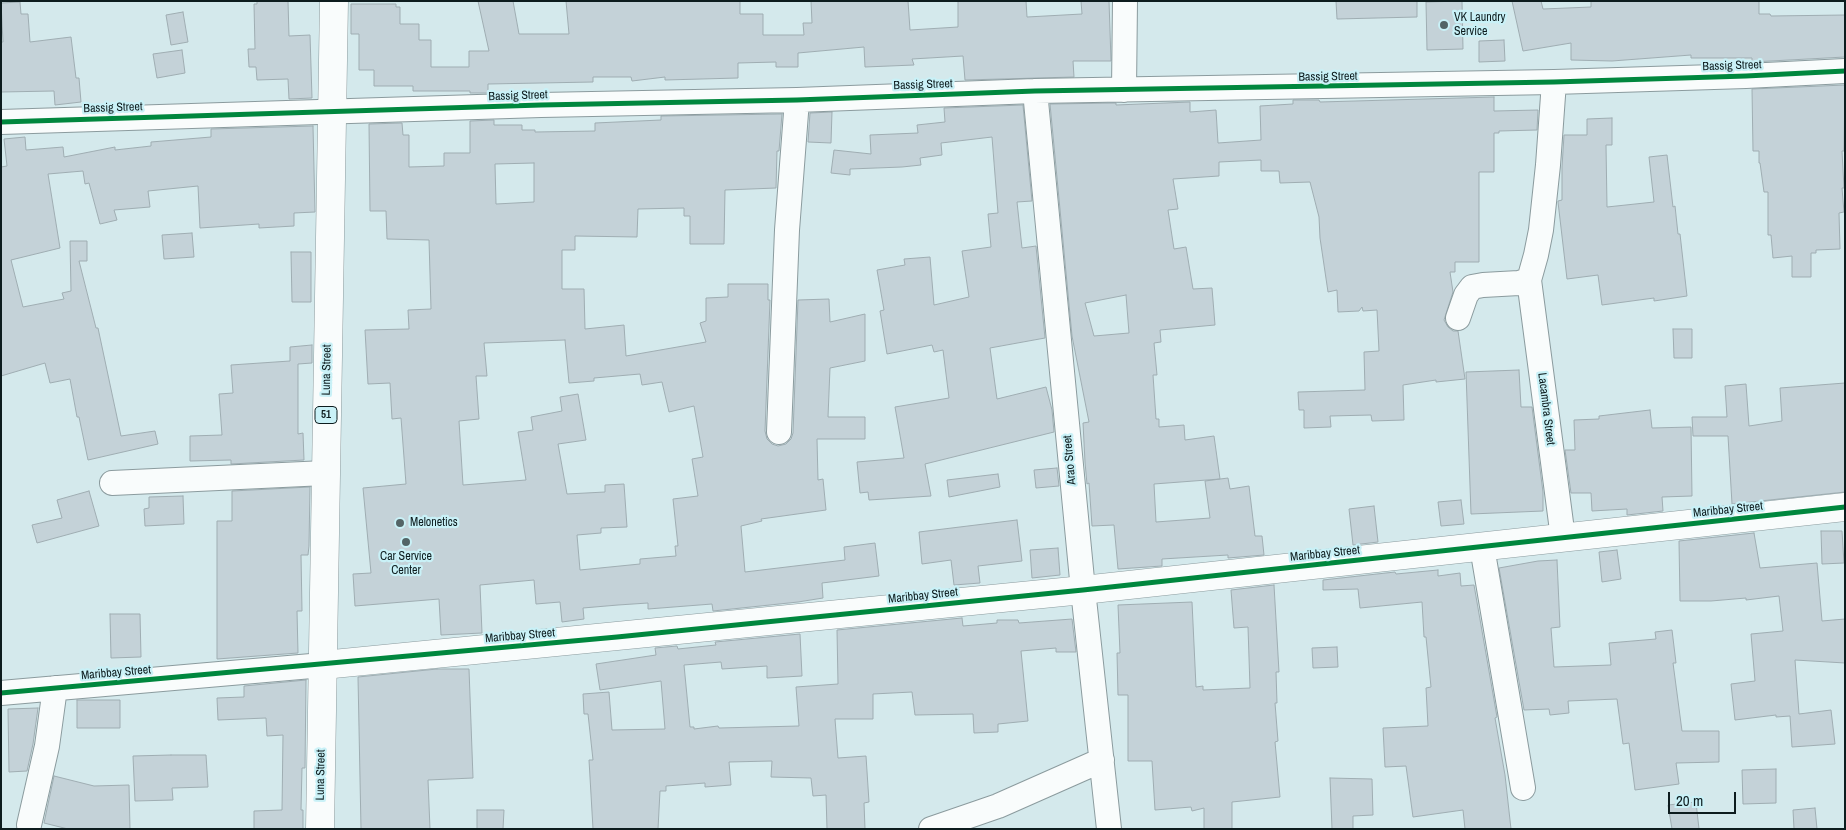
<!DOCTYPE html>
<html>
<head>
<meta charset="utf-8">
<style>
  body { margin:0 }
  #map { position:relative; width:1846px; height:830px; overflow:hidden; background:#d4e9ec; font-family:"Archivo Narrow",sans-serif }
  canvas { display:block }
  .frame { position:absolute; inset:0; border:2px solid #0d1c1e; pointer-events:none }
  .scale { position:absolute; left:1668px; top:792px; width:68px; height:22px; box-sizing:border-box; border:2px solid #0d1c1e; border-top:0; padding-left:6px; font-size:15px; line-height:18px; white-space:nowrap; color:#0d1c1e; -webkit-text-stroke:4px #c9f1f7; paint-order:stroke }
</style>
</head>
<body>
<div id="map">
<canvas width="1846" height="830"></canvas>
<div class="frame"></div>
<div class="scale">20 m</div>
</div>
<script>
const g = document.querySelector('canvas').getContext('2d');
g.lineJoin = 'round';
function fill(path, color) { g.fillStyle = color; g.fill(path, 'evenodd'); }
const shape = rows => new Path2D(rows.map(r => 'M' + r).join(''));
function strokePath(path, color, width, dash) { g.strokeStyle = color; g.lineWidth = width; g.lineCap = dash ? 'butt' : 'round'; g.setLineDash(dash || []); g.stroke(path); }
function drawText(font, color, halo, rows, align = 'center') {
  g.font = font + ' "Archivo Narrow",sans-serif'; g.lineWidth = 4.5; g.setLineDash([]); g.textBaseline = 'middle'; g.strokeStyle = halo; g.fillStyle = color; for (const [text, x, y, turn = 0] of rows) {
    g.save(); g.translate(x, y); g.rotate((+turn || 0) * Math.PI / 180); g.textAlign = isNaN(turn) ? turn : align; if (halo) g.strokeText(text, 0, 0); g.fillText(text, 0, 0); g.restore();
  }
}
const building = shape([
  [257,1,288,1,289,36,310,35,312,98,289,99,288,79,257,80,256,67,249,67,248,49,255,49,254,4,257,4,257,1],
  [478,1,513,1,519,34,569,34,566,1,740,1,740,14,763,14,763,35,804,35,803,23,812,23,811,1,908,1,910,30,958,27,958,1,1026,1,1027,17,1082,14,1081,1,1109,1,1111,61,1073,61,1074,77,965,80,963,56,912,59,914,65,865,67,864,47,798,53,798,67,776,67,776,62,738,63,738,78,665,80,665,77,632,81,631,77,593,77,593,82,488,84,488,93,470,93,470,91,413,91,413,86,374,86,374,70,359,70,359,34,351,34,351,4,396,4,396,7,400,7,400,24,419,24,419,40,431,40,431,67,469,67,469,51,489,51,478,1],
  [1336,1,1417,1,1417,17,1337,19,1336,1],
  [1462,1,1463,49,1427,50,1426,2,1462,1],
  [1512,1,1541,1,1543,9,1591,7,1591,1,1759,1,1759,14,1770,14,1771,16,1845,15,1845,57,1752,62,1752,58,1691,58,1691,55,1612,61,1571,60,1571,43,1523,51,1512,1],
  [20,2,21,14,28,14,30,42,71,37,76,78,79,78,81,102,55,105,54,91,1,92,1,42,3,42,1,3,20,2],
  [183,12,188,42,171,45,166,15,183,12],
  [1504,40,1505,61,1479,62,1479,41,1504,40],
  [182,50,185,73,157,78,153,54,182,50],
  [1845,85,1844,151,1842,151,1844,188,1842,188,1844,212,1839,213,1840,249,1816,250,1816,253,1811,253,1811,277,1792,277,1792,256,1773,258,1771,235,1768,235,1768,192,1764,192,1760,163,1759,163,1759,151,1753,151,1752,89,1845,85],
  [1494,97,1494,111,1538,110,1537,130,1499,131,1499,133,1494,133,1494,172,1479,172,1479,262,1455,262,1455,272,1450,272,1453,292,1444,320,1448,327,1453,331,1458,331,1465,379,1436,382,1436,380,1403,385,1404,420,1372,421,1371,415,1330,416,1331,427,1304,428,1304,410,1299,410,1298,392,1365,390,1364,352,1379,351,1377,310,1363,311,1362,307,1359,311,1338,312,1337,290,1328,292,1320,238,1319,217,1310,182,1280,183,1279,171,1261,171,1261,160,1219,162,1219,176,1173,179,1178,209,1168,210,1174,249,1186,247,1193,289,1212,288,1215,325,1160,330,1161,342,1154,343,1157,375,1153,375,1156,419,1159,419,1159,427,1184,425,1185,440,1214,436,1220,479,1154,484,1156,522,1210,518,1205,481,1228,478,1230,489,1249,486,1255,536,1262,536,1264,555,1228,558,1228,555,1162,559,1162,566,1118,569,1114,525,1092,526,1089,483,1087,484,1085,462,1083,423,1089,422,1072,336,1050,104,1116,103,1116,105,1190,102,1190,112,1216,110,1218,143,1261,140,1260,106,1293,104,1293,100,1319,100,1320,102,1494,97],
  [1126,295,1129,333,1094,336,1085,303,1126,295],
  [1023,105,1032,201,1017,202,1022,248,1036,246,1045,338,990,348,997,399,1046,387,1052,410,1054,432,925,464,931,496,869,500,868,492,860,493,857,462,904,458,895,407,949,398,943,350,934,352,932,345,887,354,880,311,884,310,877,270,905,265,904,259,930,257,934,305,969,297,962,251,991,247,988,214,998,213,992,137,941,143,942,155,920,158,921,165,902,167,850,169,850,175,831,173,834,150,871,154,870,135,918,133,917,125,945,122,944,108,1023,105],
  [832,112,831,143,808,142,810,113,832,112],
  [782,114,779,151,777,151,776,188,725,190,724,244,690,244,690,216,684,216,684,208,638,209,637,237,575,236,575,250,562,250,562,289,584,289,585,329,624,325,626,356,706,342,700,323,706,321,706,298,728,297,728,284,768,284,768,300,770,300,765,431,767,439,772,444,778,446,786,444,791,439,793,433,798,300,829,299,830,322,865,314,865,361,830,368,828,417,865,417,865,439,817,439,818,480,823,479,826,510,761,519,762,521,741,526,745,572,845,560,844,547,875,543,879,576,822,583,823,598,798,602,713,611,712,604,648,609,648,603,618,605,583,608,584,619,562,622,560,602,536,604,534,580,480,585,482,633,441,635,439,599,355,606,353,574,371,573,363,488,406,484,401,418,392,419,390,383,368,384,365,330,409,329,408,310,431,309,429,240,387,239,386,211,370,211,369,124,402,123,403,135,409,135,409,167,444,166,444,153,470,153,470,121,494,120,494,125,522,125,522,130,535,130,535,132,595,131,595,123,661,120,661,116,782,114],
  [534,163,534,202,496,204,495,164,534,163],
  [565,340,569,383,594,381,594,378,640,374,642,385,662,382,669,412,694,406,703,457,692,459,698,496,673,499,678,546,675,546,676,556,640,559,640,564,580,570,577,535,601,533,601,528,627,527,624,484,605,485,605,492,567,494,558,444,586,440,578,394,560,397,562,411,531,417,533,430,518,432,526,480,463,485,459,421,479,419,476,376,487,376,484,343,565,340],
  [1612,118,1612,145,1606,145,1607,207,1654,202,1649,157,1667,155,1673,207,1675,206,1678,234,1680,234,1687,296,1654,301,1654,298,1602,305,1598,275,1567,279,1558,202,1558,201,1562,200,1562,167,1564,135,1587,135,1587,119,1612,118],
  [313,126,315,212,294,213,294,226,259,228,259,224,200,228,198,186,148,191,150,207,114,210,117,220,100,224,89,183,85,184,83,171,48,174,60,248,11,260,23,307,64,299,62,293,71,291,70,241,87,241,87,261,79,261,96,328,98,328,121,436,155,431,158,444,88,460,79,417,77,417,70,379,50,383,45,363,1,376,1,167,7,166,4,139,25,137,26,150,63,147,64,157,115,147,115,150,151,146,151,142,211,137,211,129,313,126],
  [192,233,194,257,164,259,162,235,192,233],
  [291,252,311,252,311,302,292,302,291,252],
  [1673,329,1692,329,1692,358,1674,358,1673,329],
  [312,345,312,363,298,364,298,434,303,433,304,460,231,464,231,460,190,461,190,436,222,435,219,394,233,393,231,365,290,361,290,347,312,345],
  [1519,370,1521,407,1532,407,1543,492,1543,511,1471,514,1466,372,1519,370],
  [1845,383,1845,492,1732,504,1728,436,1693,436,1692,417,1727,417,1725,386,1746,384,1749,426,1782,421,1780,388,1845,383],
  [1650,410,1652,428,1691,427,1692,496,1662,497,1663,511,1627,515,1627,509,1592,511,1591,493,1571,493,1565,450,1575,450,1574,420,1599,419,1599,416,1650,410],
  [1057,468,1059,486,1036,488,1034,470,1057,468],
  [998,474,1000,487,949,497,947,480,998,474],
  [310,487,309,546,308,555,301,555,302,611,297,611,298,653,217,659,217,521,232,521,232,491,310,487],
  [89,491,99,526,37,543,32,525,62,518,57,500,89,491],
  [183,496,184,524,145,526,144,509,149,508,149,497,183,496],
  [1461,500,1464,524,1441,526,1438,502,1461,500],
  [1374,506,1378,542,1353,545,1349,509,1374,506],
  [1017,520,1022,561,978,566,980,583,954,585,951,560,922,564,919,532,1017,520],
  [1821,531,1842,531,1844,563,1822,564,1821,531],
  [1754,533,1760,568,1817,563,1822,621,1845,619,1845,663,1795,660,1799,714,1831,710,1835,744,1792,747,1790,716,1776,717,1776,715,1735,720,1731,684,1755,681,1751,634,1783,631,1779,596,1746,600,1746,598,1711,601,1680,601,1679,541,1754,533],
  [1058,548,1060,575,1032,578,1030,550,1058,548],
  [1617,550,1621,579,1602,582,1599,552,1617,550],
  [1557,560,1560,627,1551,628,1554,667,1611,665,1609,643,1656,639,1655,632,1672,630,1676,663,1673,663,1682,731,1719,731,1719,762,1676,763,1679,784,1635,790,1629,743,1623,744,1617,699,1568,701,1569,713,1550,715,1549,709,1524,710,1499,568,1538,561,1557,560],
  [1438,570,1438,576,1460,573,1461,586,1474,585,1497,717,1495,718,1505,775,1511,829,1465,829,1463,810,1413,817,1406,766,1385,767,1383,728,1428,726,1426,688,1431,687,1426,637,1424,637,1422,602,1360,608,1358,589,1323,590,1323,580,1395,572,1396,574,1438,570],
  [1274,585,1279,672,1276,672,1277,703,1275,703,1278,741,1275,742,1280,797,1232,802,1232,829,1204,829,1204,808,1192,811,1191,807,1155,810,1152,761,1128,761,1128,695,1118,695,1117,653,1120,653,1118,605,1192,602,1196,687,1203,686,1203,690,1250,688,1248,627,1234,628,1231,590,1274,585],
  [110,614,140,614,141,657,111,658,110,614],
  [962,618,963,626,997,623,997,620,1018,620,1019,623,1072,619,1076,652,1056,652,1056,648,1021,651,1028,721,998,724,998,732,974,733,973,714,915,715,912,692,873,694,873,719,835,719,838,758,866,756,869,802,864,803,865,829,827,829,826,795,813,796,811,778,771,777,772,761,729,762,731,785,705,787,705,783,666,786,666,791,660,791,658,829,593,829,589,760,593,760,588,714,584,714,583,694,609,692,612,730,665,729,661,681,600,690,596,664,656,655,655,648,677,646,678,649,716,645,715,642,800,634,802,676,767,678,767,666,722,669,721,662,684,665,690,727,694,727,694,729,718,726,719,728,799,726,796,687,838,684,837,630,962,618],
  [1337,647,1338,667,1313,668,1312,648,1337,647],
  [437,669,469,669,473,778,428,780,430,829,361,829,358,677,437,669],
  [306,680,305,768,302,768,301,810,303,810,303,829,254,829,254,811,282,810,283,735,267,736,266,718,218,720,217,698,244,697,244,686,306,680],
  [77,700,120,700,120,728,77,728,77,700],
  [38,708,33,744,27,771,9,772,8,709,38,708],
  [171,755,206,755,208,787,172,788,173,800,135,801,133,756,171,755],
  [1776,769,1776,803,1743,804,1742,770,1776,769],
  [54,776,94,786,129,785,130,829,68,829,44,823,54,776],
  [1330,778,1372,779,1373,815,1353,816,1353,829,1332,829,1330,778],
  [1696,802,1699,829,1672,829,1668,805,1696,802],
  [1815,808,1817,829,1794,829,1793,810,1815,808],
  [477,810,504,810,503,829,477,829,477,810]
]);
fill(building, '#c4d2d8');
strokePath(building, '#9fadb2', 1);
const street = shape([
  [1124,90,1125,1],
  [1035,91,1083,590,1109,829],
  [1,122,541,105,797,100,1035,91,1554,82,1746,76,1845,71],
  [1529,280,1563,538],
  [1458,318,1466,295,1472,287,1483,285,1519,283,1529,280,1536,255,1541,230,1548,165,1554,82],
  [779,432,787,230,797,100],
  [112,483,325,473],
  [1482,547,1523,788],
  [1,693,323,665],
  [29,825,47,746,55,688],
  [931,829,998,806,1102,760]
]);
const secondary = shape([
  [323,665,1083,590,1845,507]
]);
const primary = shape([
  [320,829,334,1]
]);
strokePath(street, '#8b9b9e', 26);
strokePath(secondary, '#8b9b9e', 29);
strokePath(primary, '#8b9b9e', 29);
strokePath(street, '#f9fcfc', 24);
strokePath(secondary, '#f9fcfc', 28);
strokePath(primary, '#f9fcfc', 28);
strokePath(shape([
  [1,122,541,105,797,100,1035,91,1554,82,1746,76,1845,71],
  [1,693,617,637,1083,590,1845,507]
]), '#00873e', 5);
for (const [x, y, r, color] of [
  [1444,25,5,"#536466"],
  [400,523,5,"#536466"],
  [406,542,5,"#536466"]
]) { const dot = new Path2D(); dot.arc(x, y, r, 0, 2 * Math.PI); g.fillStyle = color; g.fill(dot); strokePath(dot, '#c9f1f7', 2); }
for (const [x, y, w] of [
  [326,415,22]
]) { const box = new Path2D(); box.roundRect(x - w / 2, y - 8.5, w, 17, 4); g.fillStyle = '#c9f1f7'; g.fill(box); strokePath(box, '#0d1c1e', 1); }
drawText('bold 11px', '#0d1c1e', null, [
  ["51",326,415]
]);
drawText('12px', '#0d1c1e', '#c9f1f7', [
  ["VK Laundry",1454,18],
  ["Service",1454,32],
  ["Melonetics",410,523],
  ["Car Service",406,557,"center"],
  ["Center",406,571,"center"]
], 'left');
drawText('12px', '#0d1c1e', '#c9f1f7', [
  ["Bassig Street",1732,66,-2],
  ["Bassig Street",1328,77,-1],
  ["Bassig Street",923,85,-2],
  ["Bassig Street",518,96,-2],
  ["Bassig Street",113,108,-2],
  ["Luna Street",327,370,-89],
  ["Lacambra Street",1546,409,83],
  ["Arao Street",1070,460,-95],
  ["Maribbay Street",1728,510,-6],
  ["Maribbay Street",1325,554,-6],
  ["Maribbay Street",923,596,-6],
  ["Maribbay Street",520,636,-5],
  ["Maribbay Street",116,673,-5],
  ["Luna Street",321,775,-89]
]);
</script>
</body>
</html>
